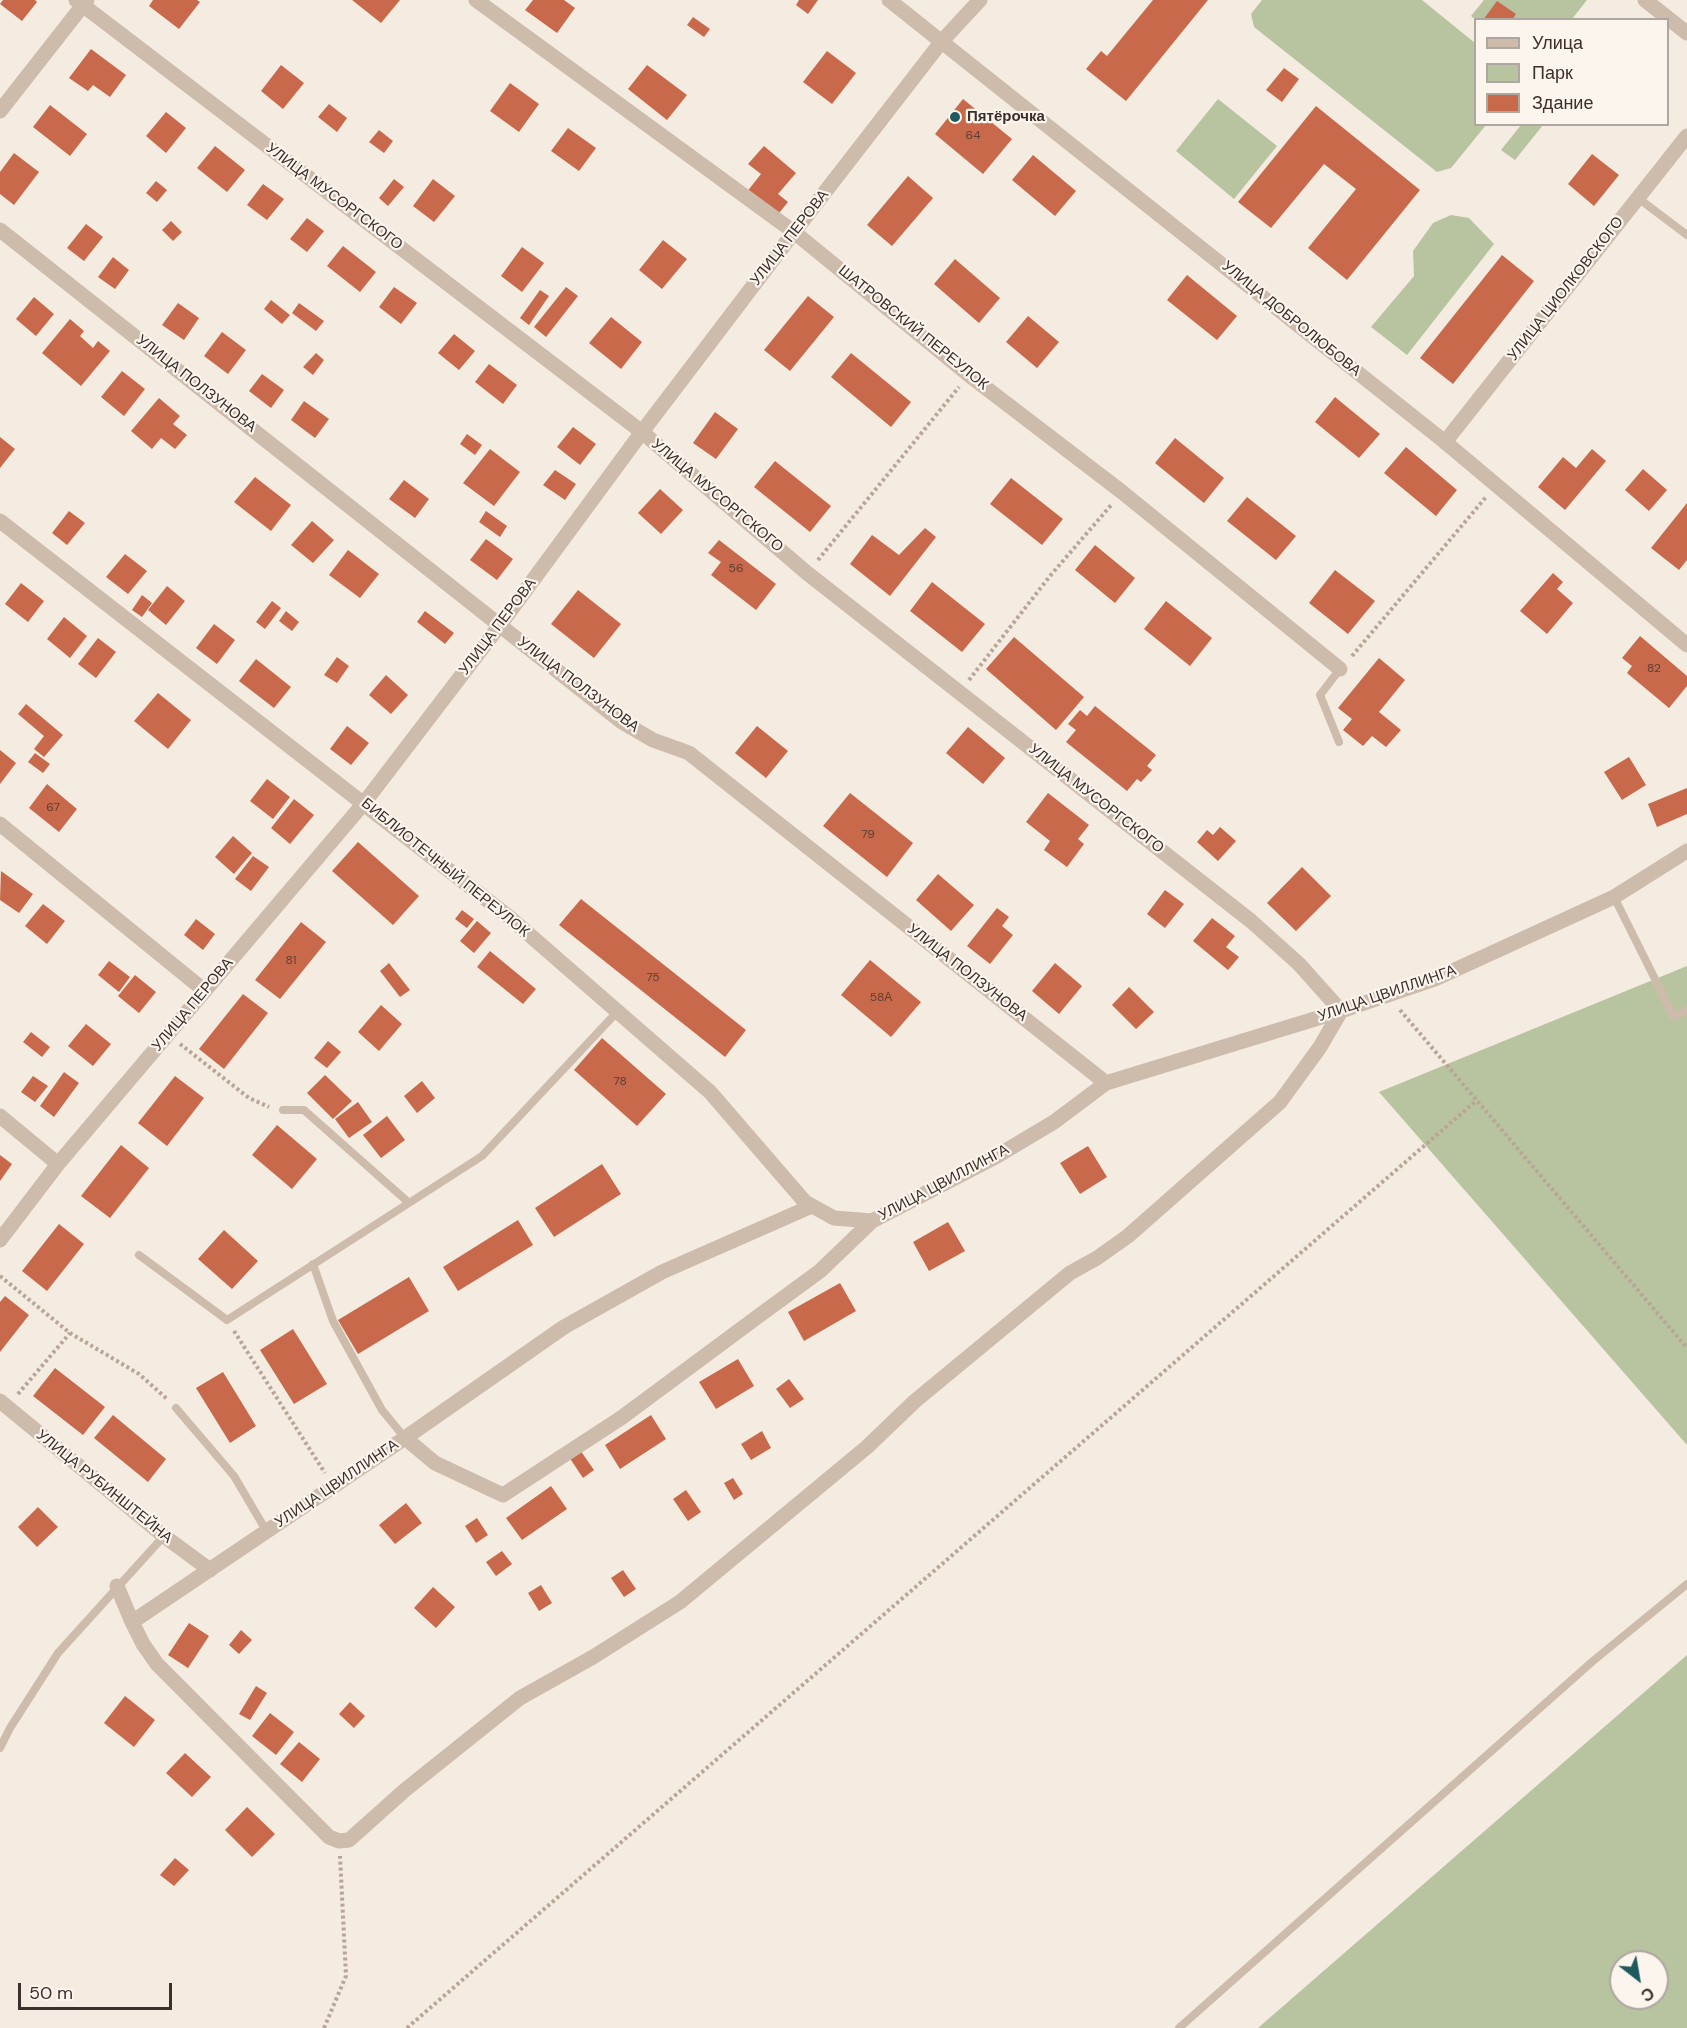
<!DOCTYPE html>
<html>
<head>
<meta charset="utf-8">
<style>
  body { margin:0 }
  #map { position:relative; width:1687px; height:2028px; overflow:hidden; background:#f4ebe1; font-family:"DM Sans",sans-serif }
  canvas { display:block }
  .legend { position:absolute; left:1474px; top:18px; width:195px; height:108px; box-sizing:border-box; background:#fbf5ee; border:2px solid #aea6a0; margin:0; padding:8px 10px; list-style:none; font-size:18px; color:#3b302b }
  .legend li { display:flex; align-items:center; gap:12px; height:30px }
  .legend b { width:30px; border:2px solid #aea6a0 }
  .north { position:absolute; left:1609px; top:1950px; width:60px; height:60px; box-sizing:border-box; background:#fbf5ee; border:2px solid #aea6a0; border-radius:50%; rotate:149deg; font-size:16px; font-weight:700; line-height:24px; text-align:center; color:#3b302b }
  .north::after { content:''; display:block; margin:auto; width:21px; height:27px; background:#1f5a5e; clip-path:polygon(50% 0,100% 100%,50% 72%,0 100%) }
  .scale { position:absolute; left:18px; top:1983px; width:154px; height:27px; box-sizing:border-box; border:3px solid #3b302b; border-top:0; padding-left:8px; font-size:18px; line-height:21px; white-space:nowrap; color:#3b302b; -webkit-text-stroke:4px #fbf5ee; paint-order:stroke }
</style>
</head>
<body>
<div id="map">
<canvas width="1687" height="2028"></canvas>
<ul class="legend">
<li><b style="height:8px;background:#cdbbac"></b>Улица</li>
<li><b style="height:16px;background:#b8c4a0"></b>Парк</li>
<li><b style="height:16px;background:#c8694b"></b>Здание</li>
</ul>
<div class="north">С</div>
<div class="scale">50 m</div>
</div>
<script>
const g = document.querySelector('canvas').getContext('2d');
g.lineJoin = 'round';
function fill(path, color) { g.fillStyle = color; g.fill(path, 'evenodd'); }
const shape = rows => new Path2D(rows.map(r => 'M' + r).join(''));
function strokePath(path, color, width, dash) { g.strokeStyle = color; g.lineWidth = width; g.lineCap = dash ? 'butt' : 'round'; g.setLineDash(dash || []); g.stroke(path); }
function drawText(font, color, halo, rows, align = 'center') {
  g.font = font + ' "DM Sans",sans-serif'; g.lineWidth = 4.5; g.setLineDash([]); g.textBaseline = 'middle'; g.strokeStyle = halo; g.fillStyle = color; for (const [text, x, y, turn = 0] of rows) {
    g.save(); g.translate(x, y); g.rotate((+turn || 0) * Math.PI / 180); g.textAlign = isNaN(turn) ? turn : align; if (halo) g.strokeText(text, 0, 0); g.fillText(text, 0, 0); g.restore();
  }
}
fill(shape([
  [1262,0,1422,0,1475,43,1476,124,1486,125,1451,168,1437,172,1254,27,1251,14],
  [1484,0,1587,0,1572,19,1476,20,1471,16],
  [1218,99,1277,146,1234,199,1176,151],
  [1521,125,1543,125,1515,160,1501,150],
  [1451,215,1469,218,1494,244,1407,355,1371,327,1414,276,1413,251,1433,223],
  [1687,966,1687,1445,1379,1092],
  [1687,1655,1687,2028,1258,2028],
  [1621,1962,1657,1962,1657,1998,1621,1998]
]), '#b8c4a0');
fill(shape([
  [3,0,35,0,37,2,22,21,0,4],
  [153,0,197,0,200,2,179,29,149,6],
  [352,0,400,0,381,23],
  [533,0,564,0,575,8,557,33,525,10],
  [799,0,818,0,808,14,796,5],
  [1153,0,1208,0,1126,101,1086,69,1101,51,1107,56],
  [1497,1,1516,14,1512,20,1483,20],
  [693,17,710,29,704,37,687,25],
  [91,49,126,75,110,97,93,85,88,91,69,78],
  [827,51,856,73,832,104,803,82],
  [281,65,304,83,283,109,261,91],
  [647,65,687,95,667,120,628,89],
  [1284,68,1299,79,1282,102,1266,90],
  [510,83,539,104,519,132,490,111],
  [963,99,1012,139,983,174,935,134],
  [329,104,347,118,337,132,318,117],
  [50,105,87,134,70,156,33,127],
  [1316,106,1420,190,1347,280,1308,248,1356,189,1324,164,1271,228,1238,202],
  [166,112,186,128,166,153,146,136],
  [568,128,596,148,579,171,551,151],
  [379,130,393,141,384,153,369,142],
  [215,146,245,170,227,192,197,168],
  [764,146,796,173,778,194,788,202,775,218,746,193,761,174,748,164],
  [14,153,39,172,14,205,0,194,0,172],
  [1592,154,1619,175,1594,206,1568,184],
  [1033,155,1076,191,1055,216,1012,180],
  [908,176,933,198,892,246,867,225],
  [394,179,404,187,388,206,379,198],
  [433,179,455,196,434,222,413,206],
  [156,181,167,190,157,202,146,193],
  [263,184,284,199,267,220,247,205],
  [307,218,324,231,307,252,290,239],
  [171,221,182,232,173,241,162,230],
  [86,224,103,237,84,261,67,248],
  [663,240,687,259,662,289,639,270],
  [343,246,376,272,360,292,327,266],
  [522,247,544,263,522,292,501,276],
  [1502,255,1534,281,1453,384,1420,358],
  [113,257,129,270,115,289,98,277],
  [955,259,1000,298,979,323,934,284],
  [1187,275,1237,316,1217,340,1167,300],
  [394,287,417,303,401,324,379,307],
  [566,287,578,296,546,337,534,327],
  [540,290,549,296,529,325,520,318],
  [808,296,834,317,790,371,764,350],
  [34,297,54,314,36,336,16,319],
  [271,300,290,315,282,324,264,309],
  [178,303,199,318,184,340,162,325],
  [299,303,324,321,316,331,292,313],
  [1028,316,1059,342,1037,368,1006,342],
  [611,317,642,342,621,369,589,343],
  [70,319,84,331,80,336,93,348,98,341,110,351,81,386,42,353],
  [222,332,246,350,228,374,204,356],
  [454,334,475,351,459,370,438,353],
  [316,353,324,360,313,375,303,367],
  [851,353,911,402,891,427,831,377],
  [489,364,517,385,503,404,475,382],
  [122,371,145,389,124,416,101,397],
  [262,374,284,390,271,408,249,391],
  [1335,397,1380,434,1359,458,1315,422],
  [159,398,180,416,173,424,187,435,175,449,161,438,152,449,131,431],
  [304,401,329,419,315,438,291,420],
  [715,412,738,429,716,459,693,443],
  [573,427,596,444,580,465,557,447],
  [467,434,482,445,475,455,460,444],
  [0,437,15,449,0,468],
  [1175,438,1224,478,1204,503,1155,463],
  [1406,447,1457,490,1436,516,1384,473],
  [490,449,520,472,494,506,463,483],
  [1592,449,1606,461,1565,510,1538,487,1563,457,1576,468],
  [775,461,831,506,810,532,754,487],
  [1643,469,1667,490,1649,511,1625,490],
  [555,470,576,484,565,500,543,485],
  [255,477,291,505,271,531,234,502],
  [1011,478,1063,519,1042,545,990,504],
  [404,480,429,499,415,518,389,499],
  [660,489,683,510,661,534,638,513],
  [1247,497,1296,536,1276,560,1227,521],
  [1687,503,1687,560,1679,570,1651,548],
  [69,511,85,523,67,545,52,533],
  [486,511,507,526,500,537,479,522],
  [312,521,334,540,313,563,291,545],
  [925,528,936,537,890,596,850,564,872,535,899,555],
  [486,539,513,559,497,580,470,560],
  [719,540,776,584,756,610,711,575,721,562,708,553],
  [1095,545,1135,578,1115,603,1075,570],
  [348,550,379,574,360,598,329,575],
  [125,554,147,571,128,594,106,577],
  [1335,570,1375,601,1348,634,1309,603],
  [1553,573,1563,582,1557,589,1573,603,1547,634,1520,611],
  [932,582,985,624,962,652,910,611],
  [21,583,44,601,28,622,5,604],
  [167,586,185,601,166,625,148,610],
  [578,590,621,624,594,658,551,624],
  [142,595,152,603,142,617,132,610],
  [272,601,281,608,265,629,256,622],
  [1166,601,1212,638,1190,666,1144,629],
  [286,611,299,622,292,631,279,621],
  [425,611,454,633,445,644,417,622],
  [64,617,87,636,70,658,47,639],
  [214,624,235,640,217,664,196,648],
  [1640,636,1687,676,1687,686,1669,708,1627,673,1632,666,1622,658],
  [1014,637,1084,697,1056,730,986,669],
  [98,638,116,652,96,678,78,664],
  [337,657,349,666,337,683,324,675],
  [1379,658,1405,680,1379,712,1401,730,1386,747,1372,736,1363,746,1343,730,1352,719,1338,708],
  [256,659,291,687,274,708,239,681],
  [386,675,408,695,391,714,369,695],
  [158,693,191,720,168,749,134,721],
  [26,704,63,735,44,757,34,749,44,736,18,714],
  [1095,706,1156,755,1147,766,1152,770,1141,782,1137,779,1127,791,1066,742,1076,730,1068,724,1080,710,1087,716],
  [347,726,369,743,351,765,330,749],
  [757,726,788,751,766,778,735,753],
  [968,727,1005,758,983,784,946,753],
  [0,750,16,763,0,784],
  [35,753,50,764,43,773,28,762],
  [1629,757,1646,785,1622,800,1604,772],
  [267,779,290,797,273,819,250,801],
  [47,784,77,809,59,832,29,808],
  [1687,788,1687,814,1657,827,1648,804],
  [850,793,913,843,887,877,823,826],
  [1048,793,1089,825,1078,839,1084,844,1067,867,1044,850,1050,841,1026,822],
  [294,799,314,815,290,844,271,828],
  [1220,827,1236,841,1218,861,1197,842,1207,830,1213,835],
  [233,836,252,853,234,874,215,857],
  [358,842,419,896,393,925,332,871],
  [253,856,269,867,251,891,235,879],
  [1302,867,1331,896,1296,931,1267,903],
  [1,871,33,894,19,913,0,900],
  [938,874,974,905,951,931,916,900],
  [1165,890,1184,904,1165,928,1147,914],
  [581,899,746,1030,725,1057,559,925],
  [43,904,65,921,47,944,25,926],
  [997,908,1009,917,1002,926,1013,935,990,964,967,946],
  [462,910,474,919,467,928,455,919],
  [1212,918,1235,936,1226,947,1239,957,1228,970,1193,941],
  [196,919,215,934,203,950,184,935],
  [477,921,491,933,474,953,460,941],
  [301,922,326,942,280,999,255,980],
  [490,951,536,989,523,1004,477,967],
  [870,960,921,1002,891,1037,841,995],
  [109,961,130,977,119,992,98,975],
  [389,963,410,990,400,997,380,971],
  [1055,963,1082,986,1059,1014,1032,991],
  [135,975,156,992,139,1013,118,996],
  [1129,987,1154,1012,1136,1029,1112,1005],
  [243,994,268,1013,224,1069,199,1049],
  [381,1005,402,1024,379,1051,358,1032],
  [86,1024,111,1044,93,1066,68,1046],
  [31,1032,50,1047,42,1057,23,1042],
  [602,1038,666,1094,637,1126,574,1070],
  [328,1041,341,1052,327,1068,314,1058],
  [64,1072,79,1083,54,1117,40,1106],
  [325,1075,352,1101,333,1119,307,1093],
  [33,1076,48,1086,35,1102,21,1092],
  [175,1076,204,1098,167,1146,138,1123],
  [422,1081,435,1098,417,1113,404,1096],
  [358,1102,372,1122,349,1138,335,1119],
  [387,1116,405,1140,381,1158,363,1135],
  [277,1125,317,1159,292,1189,252,1155],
  [121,1145,149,1168,110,1218,81,1196],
  [1088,1146,1107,1177,1080,1194,1060,1163],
  [0,1155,12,1164,0,1181],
  [602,1164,621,1194,554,1237,535,1208],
  [518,1220,533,1245,458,1291,443,1267],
  [948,1222,965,1251,929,1271,913,1242],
  [59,1224,84,1244,47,1291,22,1271],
  [224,1230,258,1261,232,1289,198,1259],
  [409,1277,429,1311,358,1354,338,1320],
  [840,1283,856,1311,804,1341,788,1312],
  [5,1296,29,1315,0,1352,0,1302],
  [293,1329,327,1384,294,1404,260,1350],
  [738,1359,754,1386,716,1409,699,1382],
  [55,1368,105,1407,83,1435,33,1396],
  [223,1372,256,1426,230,1443,196,1388],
  [789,1379,804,1399,790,1408,776,1389],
  [113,1415,166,1459,148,1482,94,1438],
  [651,1415,666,1439,620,1469,605,1445],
  [762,1431,771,1448,751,1460,741,1444],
  [580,1450,594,1470,583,1478,569,1457],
  [733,1478,743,1494,734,1500,724,1483],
  [551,1486,567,1509,522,1540,506,1518],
  [686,1490,701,1512,688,1521,673,1499],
  [406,1503,422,1523,395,1544,379,1525],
  [38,1507,58,1527,37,1547,18,1527],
  [477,1518,488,1535,476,1543,465,1526],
  [502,1551,512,1564,496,1576,486,1562],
  [623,1570,636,1589,624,1597,611,1578],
  [541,1585,552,1603,539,1611,528,1593],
  [433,1587,455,1607,436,1628,414,1608],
  [189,1623,209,1636,188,1668,168,1655],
  [241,1630,252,1640,239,1654,229,1645],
  [256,1686,267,1693,250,1720,239,1714],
  [125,1696,155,1720,134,1747,104,1723],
  [350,1702,365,1716,354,1728,339,1714],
  [270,1713,294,1732,276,1755,252,1736],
  [299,1742,320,1759,302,1782,280,1764],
  [185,1753,211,1777,192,1797,166,1773],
  [247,1807,275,1834,252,1857,225,1830],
  [175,1858,189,1870,174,1886,160,1875]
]), '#c8694b');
strokePath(shape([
  [818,560,959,387],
  [1352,656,1486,497],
  [969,680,1050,576,1112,504],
  [1400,1010,1687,1348],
  [180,1044,249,1098,269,1107],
  [0,1276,70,1333,139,1374,167,1399],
  [234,1331,325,1473],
  [18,1394,70,1333],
  [324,2028,346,1976,340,1856],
  [407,2028,1477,1100]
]), '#b9a596', 4, [3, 3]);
strokePath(shape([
  [1638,198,1687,235],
  [1339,742,1320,695,1340,669],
  [1614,897,1674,1017,1687,1010],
  [283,1110,304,1110,408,1202],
  [139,1255,227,1320,482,1156,618,1011],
  [313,1264,333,1321,382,1410,405,1438],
  [176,1408,234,1476,267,1532],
  [0,1748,10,1728,58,1653,164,1536],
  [1179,2028,1593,1661,1687,1584]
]), '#cdbbac', 8);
strokePath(shape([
  [76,0,642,432,807,573,1251,921,1299,964,1341,1011,1320,1047,1280,1102,1128,1236,1097,1258,1070,1273,915,1401,867,1447,680,1602,593,1657,520,1698,405,1790,349,1840,339,1841,329,1837,157,1664,143,1644,132,1622,405,1438,435,1463,503,1495,621,1418,760,1315,820,1271,872,1221,997,1156,1054,1122,1106,1083,1341,1011,1435,979,1614,897,1687,851],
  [476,0,794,232,969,375,1122,492,1340,669],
  [889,0,1445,442,1687,645],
  [1645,0,1687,33],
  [0,230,622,722,653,740,689,753,1106,1083],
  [0,521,509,917,710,1092,805,1202,834,1218,872,1221],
  [0,824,205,991],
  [0,1116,58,1164],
  [0,1240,58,1164,364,803,500,625,642,432,794,232,942,41],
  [0,1401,164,1536,210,1570],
  [405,1438,564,1327,662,1272,812,1206],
  [117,1586,132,1622]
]), '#cdbbac', 15);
strokePath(shape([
  [942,41,980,0],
  [0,111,87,0],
  [1445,442,1687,136]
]), '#cdbbac', 15);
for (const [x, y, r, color] of [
  [955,117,6,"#1f5a5e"]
]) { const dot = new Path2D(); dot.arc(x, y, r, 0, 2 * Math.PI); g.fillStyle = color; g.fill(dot); strokePath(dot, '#fbf5ee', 2); }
drawText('12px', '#5e3e33', null, [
  ["64",973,136],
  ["56",736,569],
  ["82",1654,669],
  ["67",53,808],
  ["79",868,835],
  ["81",291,961],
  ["75",653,978],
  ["58А",881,998],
  ["78",620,1082]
]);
drawText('bold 15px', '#3b302b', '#fbf5ee', [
  ["Пятёрочка",967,117]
], 'left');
drawText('15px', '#3b302b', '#fbf5ee', [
  ["УЛИЦА МУСОРГСКОГО",334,197,37],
  ["УЛИЦА ПЕРОВА",790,238,-52],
  ["УЛИЦА ЦИОЛКОВСКОГО",1566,289,-52],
  ["УЛИЦА ДОБРОЛЮБОВА",1291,319,39],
  ["ШАТРОВСКИЙ ПЕРЕУЛОК",913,328,39],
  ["УЛИЦА ПОЛЗУНОВА",196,384,38],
  ["УЛИЦА МУСОРГСКОГО",717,496,40],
  ["УЛИЦА ПЕРОВА",498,627,-53],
  ["УЛИЦА ПОЛЗУНОВА",578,685,37],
  ["УЛИЦА МУСОРГСКОГО",1096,799,38],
  ["БИБЛИОТЕЧНЫЙ ПЕРЕУЛОК",445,868,39],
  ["УЛИЦА ПОЛЗУНОВА",967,973,38],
  ["УЛИЦА ЦВИЛЛИНГА",1387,994,-19],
  ["УЛИЦА ПЕРОВА",193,1005,-50],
  ["УЛИЦА ЦВИЛЛИНГА",944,1183,-28],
  ["УЛИЦА ЦВИЛЛИНГА",337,1484,-34],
  ["УЛИЦА РУБИНШТЕЙНА",104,1487,39]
]);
</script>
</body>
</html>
